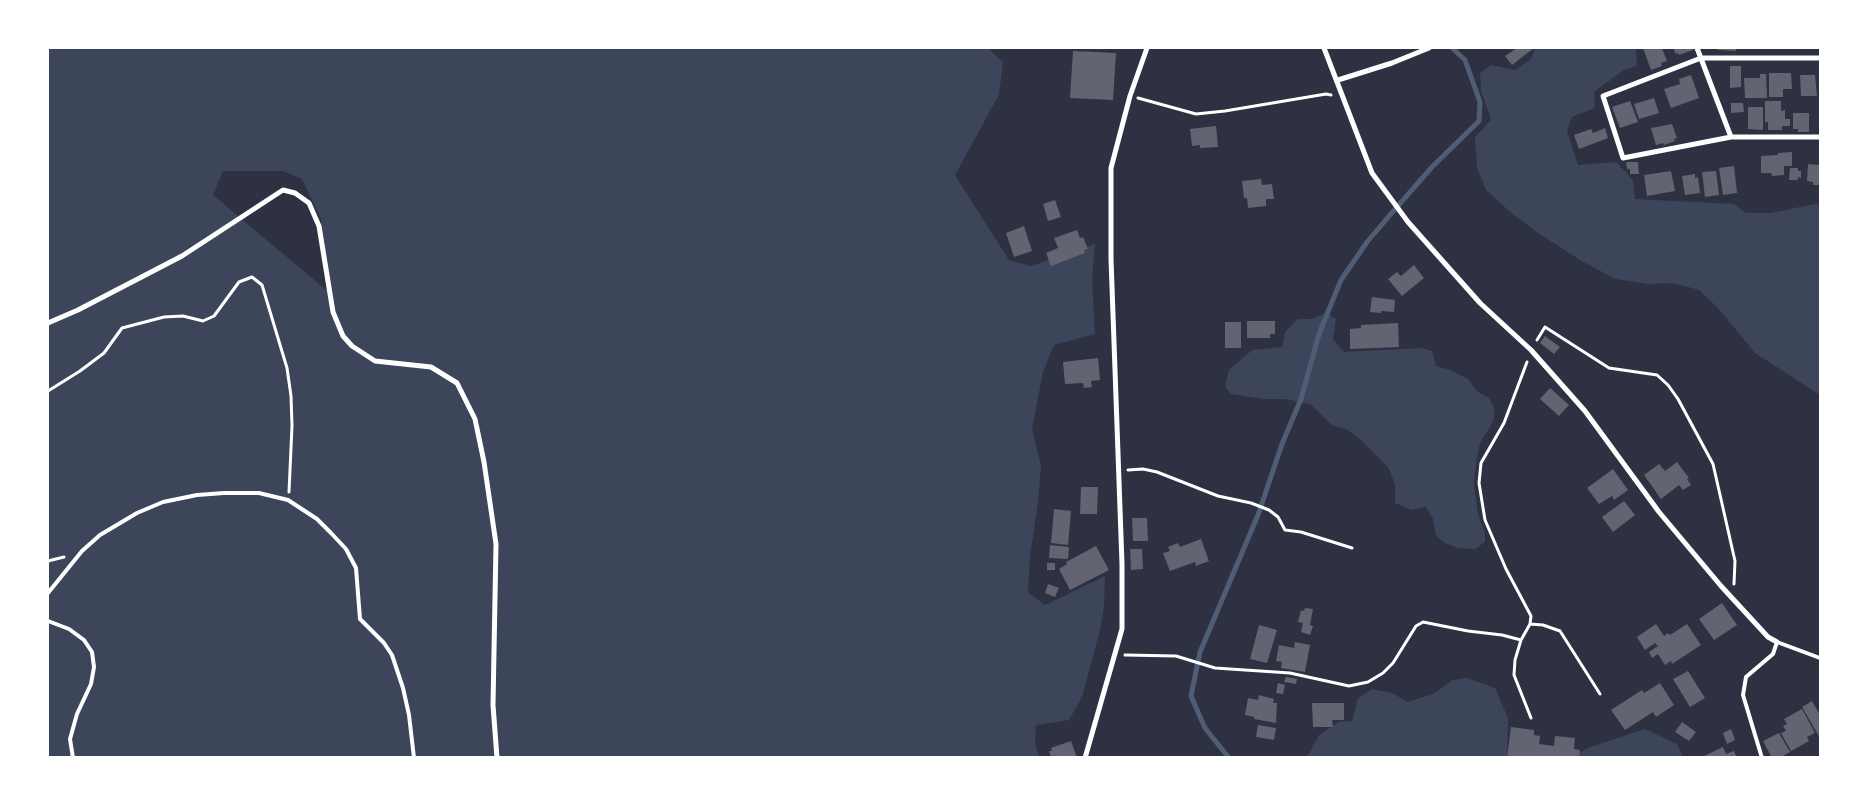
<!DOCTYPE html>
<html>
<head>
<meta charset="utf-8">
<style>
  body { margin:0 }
  #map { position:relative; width:1868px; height:805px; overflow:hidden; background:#2d3142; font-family:Lato,sans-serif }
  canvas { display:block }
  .frame { position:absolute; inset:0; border:49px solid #fff; pointer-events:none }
</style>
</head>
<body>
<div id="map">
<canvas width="1868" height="805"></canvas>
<div class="frame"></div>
</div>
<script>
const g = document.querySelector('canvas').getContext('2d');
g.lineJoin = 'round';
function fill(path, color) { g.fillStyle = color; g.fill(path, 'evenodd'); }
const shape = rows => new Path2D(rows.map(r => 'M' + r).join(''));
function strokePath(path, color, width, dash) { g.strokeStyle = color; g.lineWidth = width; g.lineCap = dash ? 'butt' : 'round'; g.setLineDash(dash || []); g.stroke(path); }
fill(shape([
  [48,48,988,48,1003,62,999,95,955,175,1009,260,1031,266,1095,244,1092,279,1095,334,1054,345,1043,372,1032,429,1041,466,1038,502,1030,557,1028,592,1045,605,1105,576,1104,606,1100,630,1082,697,1069,720,1036,725,1035,744,1040,758,48,757],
  [223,171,283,171,302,179,321,219,324,260,330,293,213,195],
  [1536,48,1636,48,1637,66,1624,70,1594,92,1595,108,1572,117,1567,131,1578,165,1616,162,1627,173,1633,181,1635,199,1734,204,1746,213,1771,213,1820,203,1820,395,1755,353,1718,308,1699,290,1673,283,1649,284,1615,279,1580,260,1538,233,1510,212,1486,190,1477,168,1475,137,1491,120,1481,91,1480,73,1491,65,1515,70,1530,60],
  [1325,313,1336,319,1333,339,1344,352,1422,348,1432,351,1436,366,1450,370,1468,379,1478,392,1489,398,1495,410,1493,422,1480,443,1476,464,1474,485,1478,514,1485,533,1485,542,1475,549,1458,548,1445,543,1436,536,1433,519,1426,507,1412,510,1395,503,1395,484,1388,467,1362,441,1348,430,1332,425,1310,404,1284,399,1264,399,1231,394,1225,387,1229,370,1252,350,1282,347,1285,332,1298,319,1312,319],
  [1467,678,1495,688,1508,718,1507,757,1305,758,1310,752,1319,735,1339,722,1352,721,1358,698,1372,689,1392,693,1408,702,1435,693,1452,680],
  [1645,729,1677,744,1683,757,1570,758,1588,748]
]), '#3c4559');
strokePath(shape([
  [1229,758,1205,728,1191,696,1200,652,1258,515,1282,444,1301,399,1319,334,1341,280,1367,242,1390,215,1432,167,1479,121,1480,102,1465,60,1452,48]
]), '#4f5d75', 5);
fill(shape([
  [1517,48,1534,48,1512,65,1505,56],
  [1643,48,1662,48,1667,61,1661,63,1662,66,1651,70],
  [1673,48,1692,48,1693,50,1679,55,1678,53,1676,54],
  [1718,48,1736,48,1736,51,1718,50],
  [1073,51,1116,53,1113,100,1070,98],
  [1730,66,1741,66,1741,87,1730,88],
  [1769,73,1791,73,1792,89,1783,89,1783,97,1769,97],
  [1760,74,1766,74,1767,98,1745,98,1744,78,1760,78],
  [1691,75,1699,98,1671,108,1664,89,1680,84,1679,79],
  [1800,75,1815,75,1817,96,1801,96],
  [1654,98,1659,113,1639,119,1634,104],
  [1630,101,1638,122,1620,128,1612,107],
  [1765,101,1781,101,1781,111,1785,110,1785,119,1790,119,1790,126,1782,126,1782,130,1768,130,1768,122,1765,122],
  [1731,103,1743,103,1744,112,1731,113],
  [1748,107,1763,107,1763,130,1748,129],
  [1793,113,1809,113,1809,132,1798,132,1798,129,1793,129],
  [1672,124,1677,138,1674,139,1675,141,1664,145,1663,143,1656,145,1651,128],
  [1216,126,1218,147,1200,148,1200,145,1192,146,1190,129],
  [1605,128,1608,138,1579,149,1574,135,1591,129,1593,133],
  [1792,152,1792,166,1784,166,1784,175,1772,176,1771,173,1761,173,1761,156,1778,155,1778,153],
  [1626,162,1638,162,1639,174,1630,174,1630,169,1627,169],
  [1808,164,1820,165,1820,185,1813,185,1813,182,1807,181],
  [1734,166,1737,193,1723,195,1719,168],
  [1790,168,1798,168,1798,171,1801,171,1801,178,1798,177,1798,180,1789,180],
  [1671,171,1675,191,1647,196,1644,175],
  [1716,171,1719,195,1705,197,1702,172],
  [1695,174,1695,178,1698,177,1700,193,1685,195,1682,176],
  [1261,179,1262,185,1272,184,1274,199,1266,199,1266,206,1248,208,1247,198,1244,198,1242,181],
  [1055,200,1061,217,1048,221,1043,204],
  [1024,226,1032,251,1014,257,1006,233],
  [1077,230,1080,238,1083,237,1088,249,1084,250,1085,253,1051,266,1046,253,1058,248,1054,238],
  [1414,265,1424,278,1402,296,1388,279,1397,272,1401,276],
  [1372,297,1395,300,1394,312,1381,311,1381,313,1370,312],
  [1247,321,1275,321,1275,334,1270,334,1270,338,1247,338],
  [1225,322,1241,322,1241,348,1225,348],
  [1398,323,1399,347,1350,349,1350,329,1361,328,1361,325],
  [1545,336,1560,347,1554,354,1540,343],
  [1098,358,1100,380,1091,381,1092,387,1084,388,1083,383,1065,384,1063,362],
  [1550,388,1569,405,1559,416,1540,399],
  [1677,462,1689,478,1687,479,1691,485,1683,490,1679,485,1661,499,1644,475,1659,464,1665,471],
  [1613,469,1628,490,1614,500,1612,496,1599,504,1587,488],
  [1081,487,1098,487,1097,514,1080,514],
  [1624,501,1635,515,1613,532,1602,517],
  [1054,509,1071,511,1068,545,1051,543],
  [1132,518,1147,518,1148,541,1133,541],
  [1201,539,1209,561,1196,566,1195,562,1170,571,1163,553,1170,551,1168,547,1178,543,1180,547],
  [1050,545,1069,547,1068,559,1049,558],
  [1096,546,1109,570,1070,590,1059,569,1067,564,1066,562],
  [1130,549,1142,549,1143,569,1131,570],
  [1047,563,1055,563,1055,570,1047,570],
  [1048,584,1059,588,1055,597,1045,593],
  [1722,603,1737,625,1714,640,1699,619],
  [1305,608,1313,609,1310,625,1313,626,1310,635,1301,632,1303,623,1298,622,1301,610,1304,611],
  [1656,624,1664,636,1668,633,1670,635,1687,624,1701,645,1672,664,1671,661,1665,665,1658,654,1652,658,1649,652,1658,646,1655,643,1645,650,1637,637],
  [1259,625,1277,630,1267,663,1250,659],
  [1295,642,1310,645,1305,672,1281,668,1282,662,1276,661,1279,645,1294,648],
  [1688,671,1705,698,1690,707,1673,679],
  [1286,677,1297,679,1296,684,1284,682],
  [1278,683,1285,685,1283,694,1276,693],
  [1660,683,1674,705,1656,717,1653,712,1625,730,1611,710,1642,690,1644,693],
  [1259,695,1274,699,1273,703,1277,703,1276,723,1254,719,1254,717,1245,715,1248,698,1258,700],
  [1812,701,1820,715,1820,738,1802,707],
  [1312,703,1344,703,1344,720,1332,720,1333,727,1313,727],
  [1802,709,1815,733,1807,737,1809,741,1791,751,1781,733,1786,731,1783,726,1787,724,1784,719],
  [1682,722,1696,732,1689,741,1675,732],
  [1258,725,1276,728,1274,740,1256,737],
  [1511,727,1534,730,1534,735,1540,736,1539,744,1554,746,1555,736,1575,738,1574,749,1580,750,1579,758,1507,758],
  [1731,729,1735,740,1727,744,1723,733],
  [1779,733,1790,752,1779,758,1772,758,1763,741],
  [1071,741,1077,758,1051,758,1049,751,1052,751,1051,748],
  [1723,747,1726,754,1734,751,1737,758,1700,758]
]), '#626471');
strokePath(shape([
  [1138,98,1196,114,1225,111,1326,94,1331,95],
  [1537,340,1545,327,1609,368,1657,375,1668,385,1678,399,1713,464,1735,561,1734,584],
  [1527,362,1504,423,1481,463,1479,483,1485,520,1506,569,1531,616,1530,624,1521,640,1515,660,1514,675,1531,718],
  [48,391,80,371,104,353,122,328,164,317,183,316,203,321,214,316,239,282,252,277,262,285,287,368,291,396,292,426,289,492],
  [1128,470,1143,469,1157,472,1218,496,1251,503,1269,510,1278,517,1285,530,1301,532,1352,548],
  [48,561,64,557],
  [1530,624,1543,625,1560,631,1600,694],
  [1125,655,1176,656,1215,668,1290,673,1349,686,1368,682,1383,673,1393,663,1416,626,1423,622,1468,631,1502,635,1521,640]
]), '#fff', 3);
strokePath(shape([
  [48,593,82,551,100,535,137,513,163,502,197,495,224,493,259,493,288,500,317,519,331,533,346,549,356,568,360,619,384,643,392,655,403,688,409,715,414,758],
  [48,621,69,629,84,640,92,652,94,667,91,684,77,714,70,739,73,758],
  [1762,758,1743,695,1746,677,1773,654,1777,642,1820,658]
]), '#fff', 4);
strokePath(shape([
  [1324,48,1372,173,1408,222,1480,303,1531,350,1585,411,1659,512,1721,586,1768,637,1777,642],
  [1697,48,1731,137],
  [1820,58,1701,58,1603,96,1623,158,1731,137,1820,137],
  [1338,80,1392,63,1429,48],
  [48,323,78,310,182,256,283,190,295,193,309,203,319,226,333,312,343,336,352,346,375,361,431,367,457,383,475,419,484,462,496,544,493,705,497,758],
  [1085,758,1122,629,1122,564,1111,259,1111,168,1130,96,1147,48]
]), '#fff', 5);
</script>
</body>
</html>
